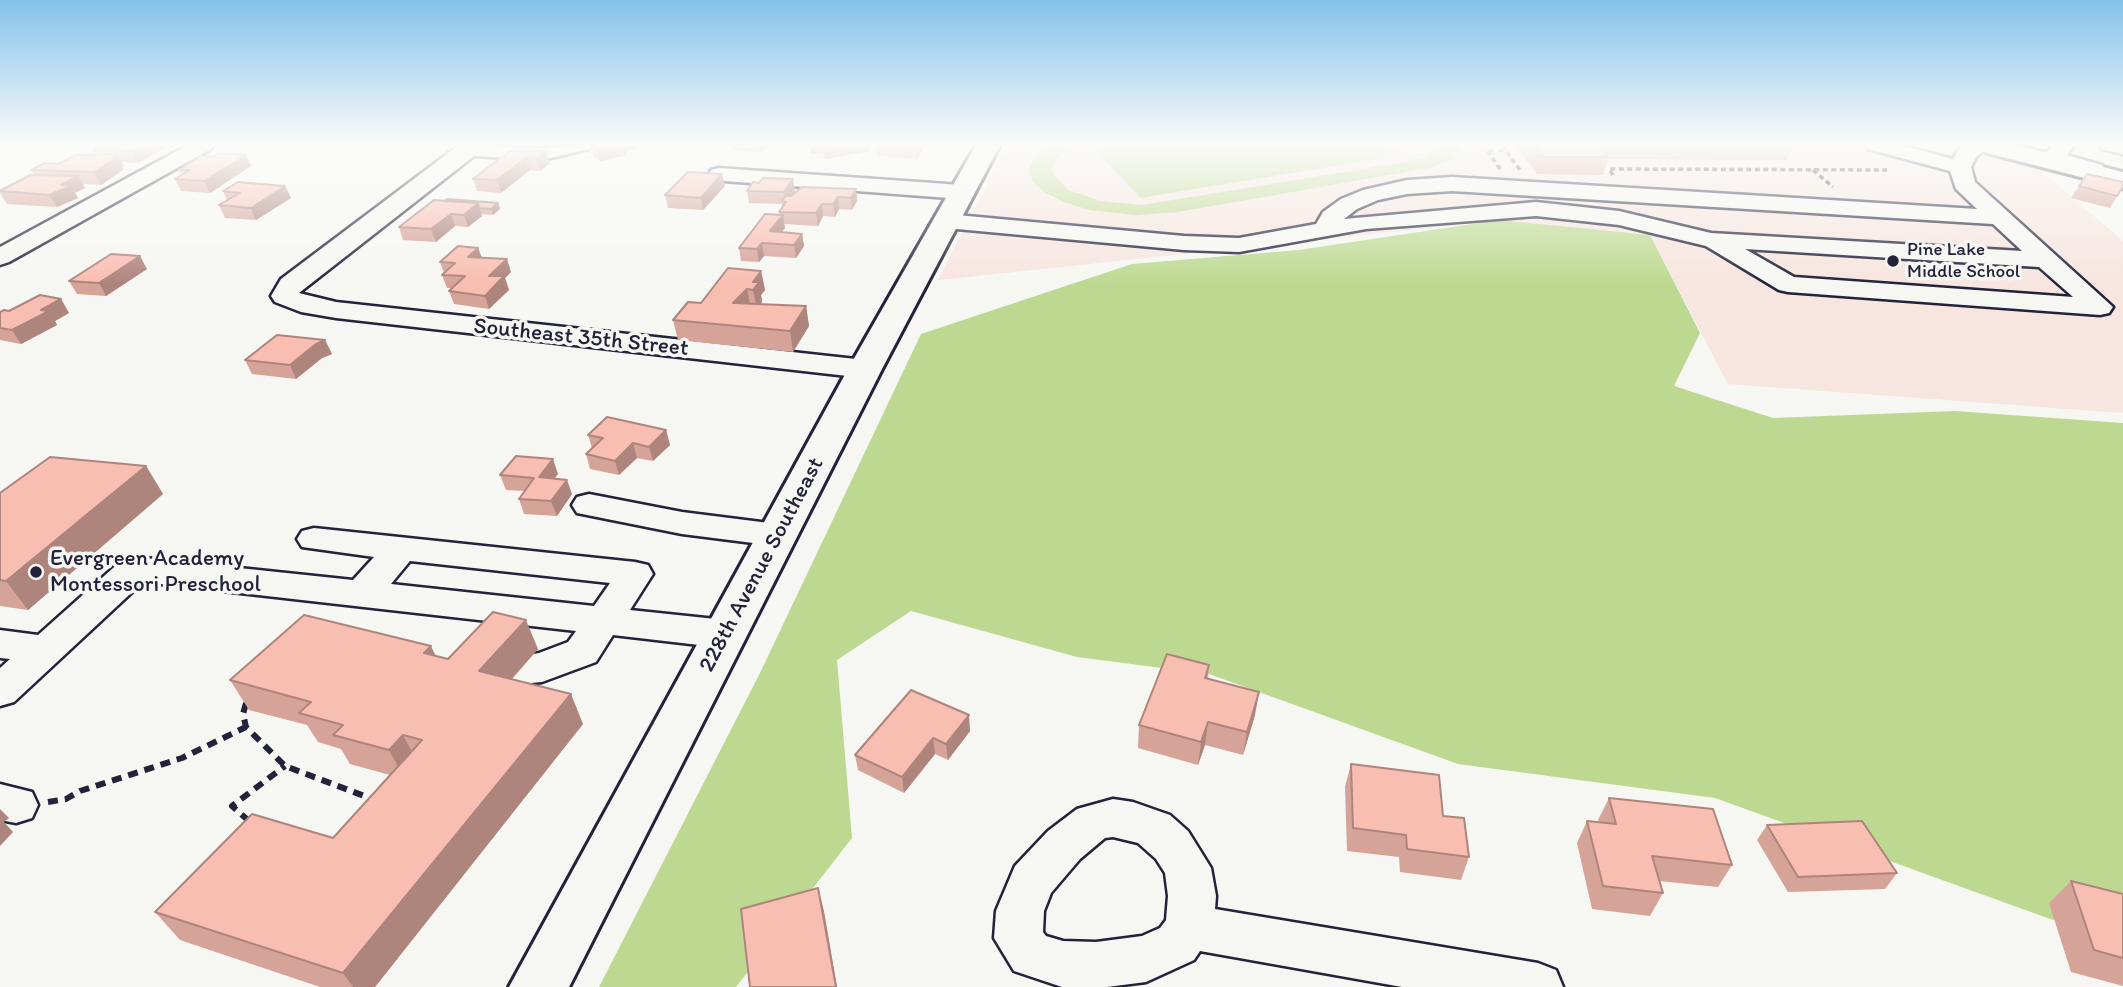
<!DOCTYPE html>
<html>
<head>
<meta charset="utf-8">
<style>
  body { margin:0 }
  canvas { display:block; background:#f6f6f2 }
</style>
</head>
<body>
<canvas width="2123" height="987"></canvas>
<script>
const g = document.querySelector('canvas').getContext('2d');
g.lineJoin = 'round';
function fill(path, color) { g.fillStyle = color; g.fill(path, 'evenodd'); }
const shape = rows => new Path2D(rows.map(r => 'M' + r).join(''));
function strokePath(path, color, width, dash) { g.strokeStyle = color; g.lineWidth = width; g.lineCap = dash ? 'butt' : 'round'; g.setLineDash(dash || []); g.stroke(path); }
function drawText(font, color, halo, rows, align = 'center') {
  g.font = font + ' Itim,sans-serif'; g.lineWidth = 7; g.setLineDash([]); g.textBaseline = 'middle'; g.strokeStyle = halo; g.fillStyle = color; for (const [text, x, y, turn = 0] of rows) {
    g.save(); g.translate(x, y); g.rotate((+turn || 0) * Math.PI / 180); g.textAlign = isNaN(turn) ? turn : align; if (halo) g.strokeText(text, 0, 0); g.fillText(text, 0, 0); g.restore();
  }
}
fill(shape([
  [1007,145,1957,145,2034,165,2123,241,2123,413,1728,384,1650,235,1468,224,938,280],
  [2042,145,2123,145,2123,164]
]), '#f7e5df');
fill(shape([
  [1049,145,1078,145,1057,158,1052,168,1055,177,1069,190,1100,201,1142,205,1399,163,1426,157,1441,145,1465,145,1454,159,1429,168,1178,212,1136,215,1089,210,1064,202,1044,192,1033,182,1029,170,1037,154],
  [1107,145,1385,145,1400,155,1141,198,1092,147],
  [1499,220,1650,235,1700,333,1674,386,1773,418,1955,411,2123,423,2123,900,2053,920,1715,798,1458,764,1209,674,1077,657,911,611,837,660,852,838,736,987,599,987,760,673,921,334,1132,264,1299,250]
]), '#bdd991');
const minor = shape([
  [188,145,214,145,211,149,9,262,0,265,0,247,188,145],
  [459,145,542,148,592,145,589,149,542,160,474,156,299,293,336,302,865,360,875,363,879,369,875,375,865,378,336,318,301,312,275,302,271,296,281,279,459,145],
  [1865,145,1900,145,1953,159,1959,148,1965,145,1991,145,1976,157,1971,167,1975,182,2113,307,2109,313,2100,315,1788,292,1779,290,1706,246,1619,225,1536,216,1366,229,1239,252,1184,250,946,228,938,226,934,221,938,216,946,214,1184,236,1239,238,1316,224,1323,212,1341,199,1363,190,1407,180,1452,177,1977,209,1956,189,1950,171,1868,149,1865,145],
  [1452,191,1993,224,2022,251,1711,233,1619,211,1536,202,1344,219,1357,209,1378,200,1407,194,1452,191],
  [1745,249,2039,267,2073,297,1794,277,1745,249],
  [2053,145,2074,145,2067,155,2102,165,2105,170,2102,175,2094,177,2049,164,2044,156,2053,145],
  [2099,145,2123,145,2123,154,2102,149,2099,145],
  [719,168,962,185,970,187,973,192,970,197,962,199,711,180,708,175,711,170,719,168],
  [589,494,682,512,777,524,789,527,794,535,789,543,777,546,682,534,577,513,572,505,577,497,589,494],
  [314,528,635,562,648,565,653,574,630,610,725,620,738,624,744,634,738,644,725,648,613,635,596,662,542,682,520,684,506,679,500,669,506,659,539,653,568,642,576,631,143,582,14,702,0,706,0,668,10,659,0,658,0,630,38,635,122,560,135,557,353,580,374,557,302,547,297,539,302,531,314,528],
  [410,561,610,583,594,606,391,584,410,561],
  [0,784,32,792,38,805,32,818,16,823,0,820,0,784],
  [1113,799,1133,802,1170,815,1188,831,1211,868,1216,896,1215,909,1538,963,1556,970,1563,987,1402,987,1200,951,1194,960,1146,982,1107,987,1062,987,1014,971,994,938,996,911,1015,866,1048,831,1077,809,1113,799],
  [1113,837,1138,843,1156,859,1165,873,1168,896,1166,920,1160,928,1142,936,1096,942,1063,941,1046,936,1043,932,1044,911,1051,893,1080,859,1105,838,1113,837]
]);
const major = shape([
  [976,145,1000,145,882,369,569,987,509,987,848,369,976,145],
  [1973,145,2015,145,2123,172,2123,188,1976,150,1973,145]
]);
strokePath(minor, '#22223b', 5);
strokePath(major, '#22223b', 6);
strokePath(shape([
  [1502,145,1520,170],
  [1500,169,1487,150,1506,151],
  [1813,170,1833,187],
  [1613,175,1609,169,1887,170]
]), '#22223b', 3.5, [5, 3.5]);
strokePath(shape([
  [246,704,247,699]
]), '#22223b', 4.5, [8, 6]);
strokePath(shape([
  [246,703,243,714,246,727,285,766,375,800],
  [48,802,66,799,80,791,182,758,246,727],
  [249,821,232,806,285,766]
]), '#22223b', 6, [10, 7]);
fill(minor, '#f6f6f2');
fill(major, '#f6f6f2');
fill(shape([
  [100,145,168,146,138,163,122,162,124,166,122,167,123,170,101,185,83,184,85,188,75,193,78,198,57,207,7,204,0,193,0,191,34,175,31,170,96,155,93,149],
  [591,145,635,145,636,149,626,152,627,155,600,161,594,156],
  [732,145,795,145,791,150,765,149,762,152,733,150],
  [808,145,869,145,869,151,825,159,823,153,811,154],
  [876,145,925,145,917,159,877,156],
  [1515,145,1793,145,1787,160,1608,159,1603,175,1537,174],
  [510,151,550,163,540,171,530,170,501,193,477,191,473,179],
  [246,155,251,166,210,193,181,191,175,179,182,175,179,170,213,157],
  [793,179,795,192,794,193,856,189,857,201,852,210,839,209,835,217,823,216,818,226,784,224,785,228,781,232,802,234,804,246,796,258,764,256,759,262,741,261,739,248,780,215,779,212,782,207,782,204,749,203,747,191,759,183],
  [285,186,291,198,256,220,225,218,219,205,227,200,223,191],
  [725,186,703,210,668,208,665,195],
  [2079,186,2123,187,2110,208,2071,198],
  [434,200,498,203,500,209,493,215,481,214,482,216,468,227,455,226,436,242,403,240,399,227],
  [478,248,482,258,511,272,505,278,509,290,489,309,454,304,449,291,452,288,447,288,442,275,444,273,440,262],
  [147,269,106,296,77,294,69,281],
  [761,271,765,290,761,295,762,302,760,304,806,306,809,326,793,352,678,340,673,320],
  [61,299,69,313,55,321,57,325,21,344,0,340,0,312],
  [325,340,332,354,322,358,296,379,252,374,245,360],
  [666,430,670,445,653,461,637,458,619,475,590,469,586,454,592,448,588,435],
  [146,466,163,494,28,610,0,606,0,493],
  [558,474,554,478,572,494,557,516,524,514,519,499,524,491,506,490,500,475],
  [538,649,512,679,583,724,375,987,320,987,180,940,155,912,333,838,390,775,350,764,341,749,318,742,307,725,249,710,230,680,435,656,448,659],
  [1209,665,1208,679,1255,715,1243,755,1205,745,1198,765,1138,748,1139,725],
  [970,731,948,760,935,754,904,793,858,770,855,755],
  [1351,764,1443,816,1469,857,1461,880,1400,872,1399,857,1347,851,1345,787],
  [1609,798,1732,865,1718,887,1659,881,1663,893,1650,916,1592,909,1577,843,1587,821,1599,822,1598,820],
  [1767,825,1897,873,1885,889,1788,892,1757,840],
  [2071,881,2123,894,2123,986,2071,972,2049,903]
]), '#d6a399');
fill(shape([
  [143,145,167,145,168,146,138,163,132,151],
  [615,145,635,145,636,149,626,152,627,155,600,161,597,150],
  [761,145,764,145,765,149,762,152],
  [809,145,822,145,823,153,811,154],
  [836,145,869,145,869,151,825,159,824,147],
  [917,145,925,145,917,159,916,147],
  [546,151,550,163,540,171,537,159],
  [118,154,124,166,122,167,123,170,101,185,94,172,112,157],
  [246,155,251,166,210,193,204,181],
  [526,158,530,170,501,193,497,180],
  [722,174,725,186,703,210,701,198],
  [78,176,85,188,75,193,78,198,57,207,49,195,61,185],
  [793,179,795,192,786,205,784,192],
  [285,186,291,198,256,220,251,208],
  [856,189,857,201,852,210,851,198],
  [838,197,839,209,835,217,833,204],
  [478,203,482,216,468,227,464,215],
  [498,203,500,209,493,215,491,209],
  [822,204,823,216,818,226,816,213],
  [451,214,455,226,436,242,431,229],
  [783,215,785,228,772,244,770,231],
  [802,234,804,246,796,258,794,245],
  [762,243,764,256,759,262,757,249],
  [478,248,483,261,468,257],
  [140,256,147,269,106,296,99,283],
  [507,259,511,272,505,278,509,290,489,309,485,296,489,276],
  [761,271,765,290,761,295,762,302,757,309,753,290,753,282],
  [747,289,751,309,733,303],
  [61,299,69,313,55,321,57,325,21,344,12,330,41,310],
  [806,306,809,326,793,352,790,331],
  [325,340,332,354,322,358,296,379,290,365,316,344],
  [666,430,670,445,653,461,649,447],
  [633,443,637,458,619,475,615,461],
  [553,459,558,474,544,492,539,477],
  [146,466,163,494,28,610,6,581],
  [567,480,572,494,557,516,551,501],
  [526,620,538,649,493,700,479,671],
  [431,646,445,676,424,653],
  [1259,692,1255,715,1243,755,1247,732],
  [571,694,583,724,375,987,353,987,343,973],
  [969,715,970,731,948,760,946,744],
  [1208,722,1205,745,1198,765,1201,742],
  [403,735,419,765,405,780,389,750],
  [933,738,935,754,904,793,902,777],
  [0,809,9,818,4,822,13,832,0,846],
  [818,888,824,911,837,987,836,987]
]), '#ae857d');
const building = shape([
  [100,145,143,145,132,151,93,149,100,145],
  [592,145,615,145,597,150,592,145],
  [888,145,917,145,916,147,888,145],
  [1533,145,1598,145,1608,157,1541,157,1533,145],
  [510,151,546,151,537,159,526,158,497,180,473,179,510,151],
  [219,153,246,155,204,181,175,179,190,170,179,170,201,156,213,157,219,153],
  [118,154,112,157,116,158,94,172,31,170,45,163,58,164,76,155,118,154],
  [688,172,722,174,701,198,665,195,688,172],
  [2087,174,2123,182,2123,187,2117,196,2079,186,2087,174],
  [30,175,78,176,61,185,71,186,49,195,0,191,30,175],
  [763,178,793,179,784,192,747,191,753,182,759,183,763,178],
  [238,182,285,186,251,208,219,205,240,193,223,191,238,182],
  [802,187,856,189,851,198,838,197,833,204,822,204,816,213,779,212,786,202,782,201,785,196,791,196,802,187],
  [447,199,498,203,491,209,479,208,478,203,444,201,447,199],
  [434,200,478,203,464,215,451,214,431,229,399,227,434,200],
  [765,214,783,215,770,231,802,234,794,245,762,243,757,249,739,248,765,214],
  [458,246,478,248,468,257,507,259,489,276,504,276,485,296,449,291,465,276,442,275,455,263,440,262,458,246],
  [111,254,140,256,99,283,69,281,111,254],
  [728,268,761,271,753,282,759,282,753,290,747,289,733,303,806,306,790,331,673,320,688,302,701,303,728,268],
  [40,295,61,299,41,310,49,311,12,330,0,328,0,312,4,310,9,311,40,295],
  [277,335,325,340,316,344,290,365,245,360,277,335],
  [607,417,666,430,649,447,633,443,615,461,586,454,603,438,588,435,607,417],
  [516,456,553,459,539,477,567,480,551,501,519,499,534,478,500,475,516,456],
  [50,457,146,466,6,581,0,580,0,493,50,457],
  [493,612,526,620,479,671,571,694,343,973,155,912,252,814,333,838,422,740,403,735,389,750,333,735,343,725,299,713,311,702,230,680,304,615,431,646,424,653,448,659,493,612],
  [1167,654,1209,665,1205,678,1259,692,1247,732,1208,722,1201,742,1139,725,1167,654],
  [911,690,969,715,946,744,933,738,902,777,855,755,911,690],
  [1351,764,1439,775,1443,816,1464,818,1469,857,1407,849,1406,835,1353,828,1351,764],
  [1609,798,1713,809,1732,865,1652,856,1663,893,1603,886,1587,821,1616,824,1609,798],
  [1862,821,1897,873,1798,877,1767,825,1862,821],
  [2071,881,2123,894,2123,958,2094,950,2071,881],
  [818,888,836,987,750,987,741,909,818,888]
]);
fill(building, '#f9beb2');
strokePath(building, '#ae857d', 2);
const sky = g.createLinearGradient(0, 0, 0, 283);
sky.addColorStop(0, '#85c2ec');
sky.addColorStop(0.51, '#fbfbf9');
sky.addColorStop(1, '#fbfbf900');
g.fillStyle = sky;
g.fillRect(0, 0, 2123, 283);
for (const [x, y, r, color] of [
  [1893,261,7,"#22223b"],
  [36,572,7,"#22223b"]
]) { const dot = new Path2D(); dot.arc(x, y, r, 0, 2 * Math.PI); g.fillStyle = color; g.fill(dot); strokePath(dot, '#f6f6f2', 2.5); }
drawText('19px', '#22223b', '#f6f6f2', [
  ["Pine Lake",1907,250],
  ["Middle School",1907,272]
], 'left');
drawText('23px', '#22223b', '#f6f6f2', [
  ["Southeast 35th Street",581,338,6],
  ["228th Avenue Southeast",762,565,-62]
]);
drawText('23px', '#22223b', '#f6f6f2', [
  ["Evergreen Academy",50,559],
  ["Montessori Preschool",50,585]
], 'left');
</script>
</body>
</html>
